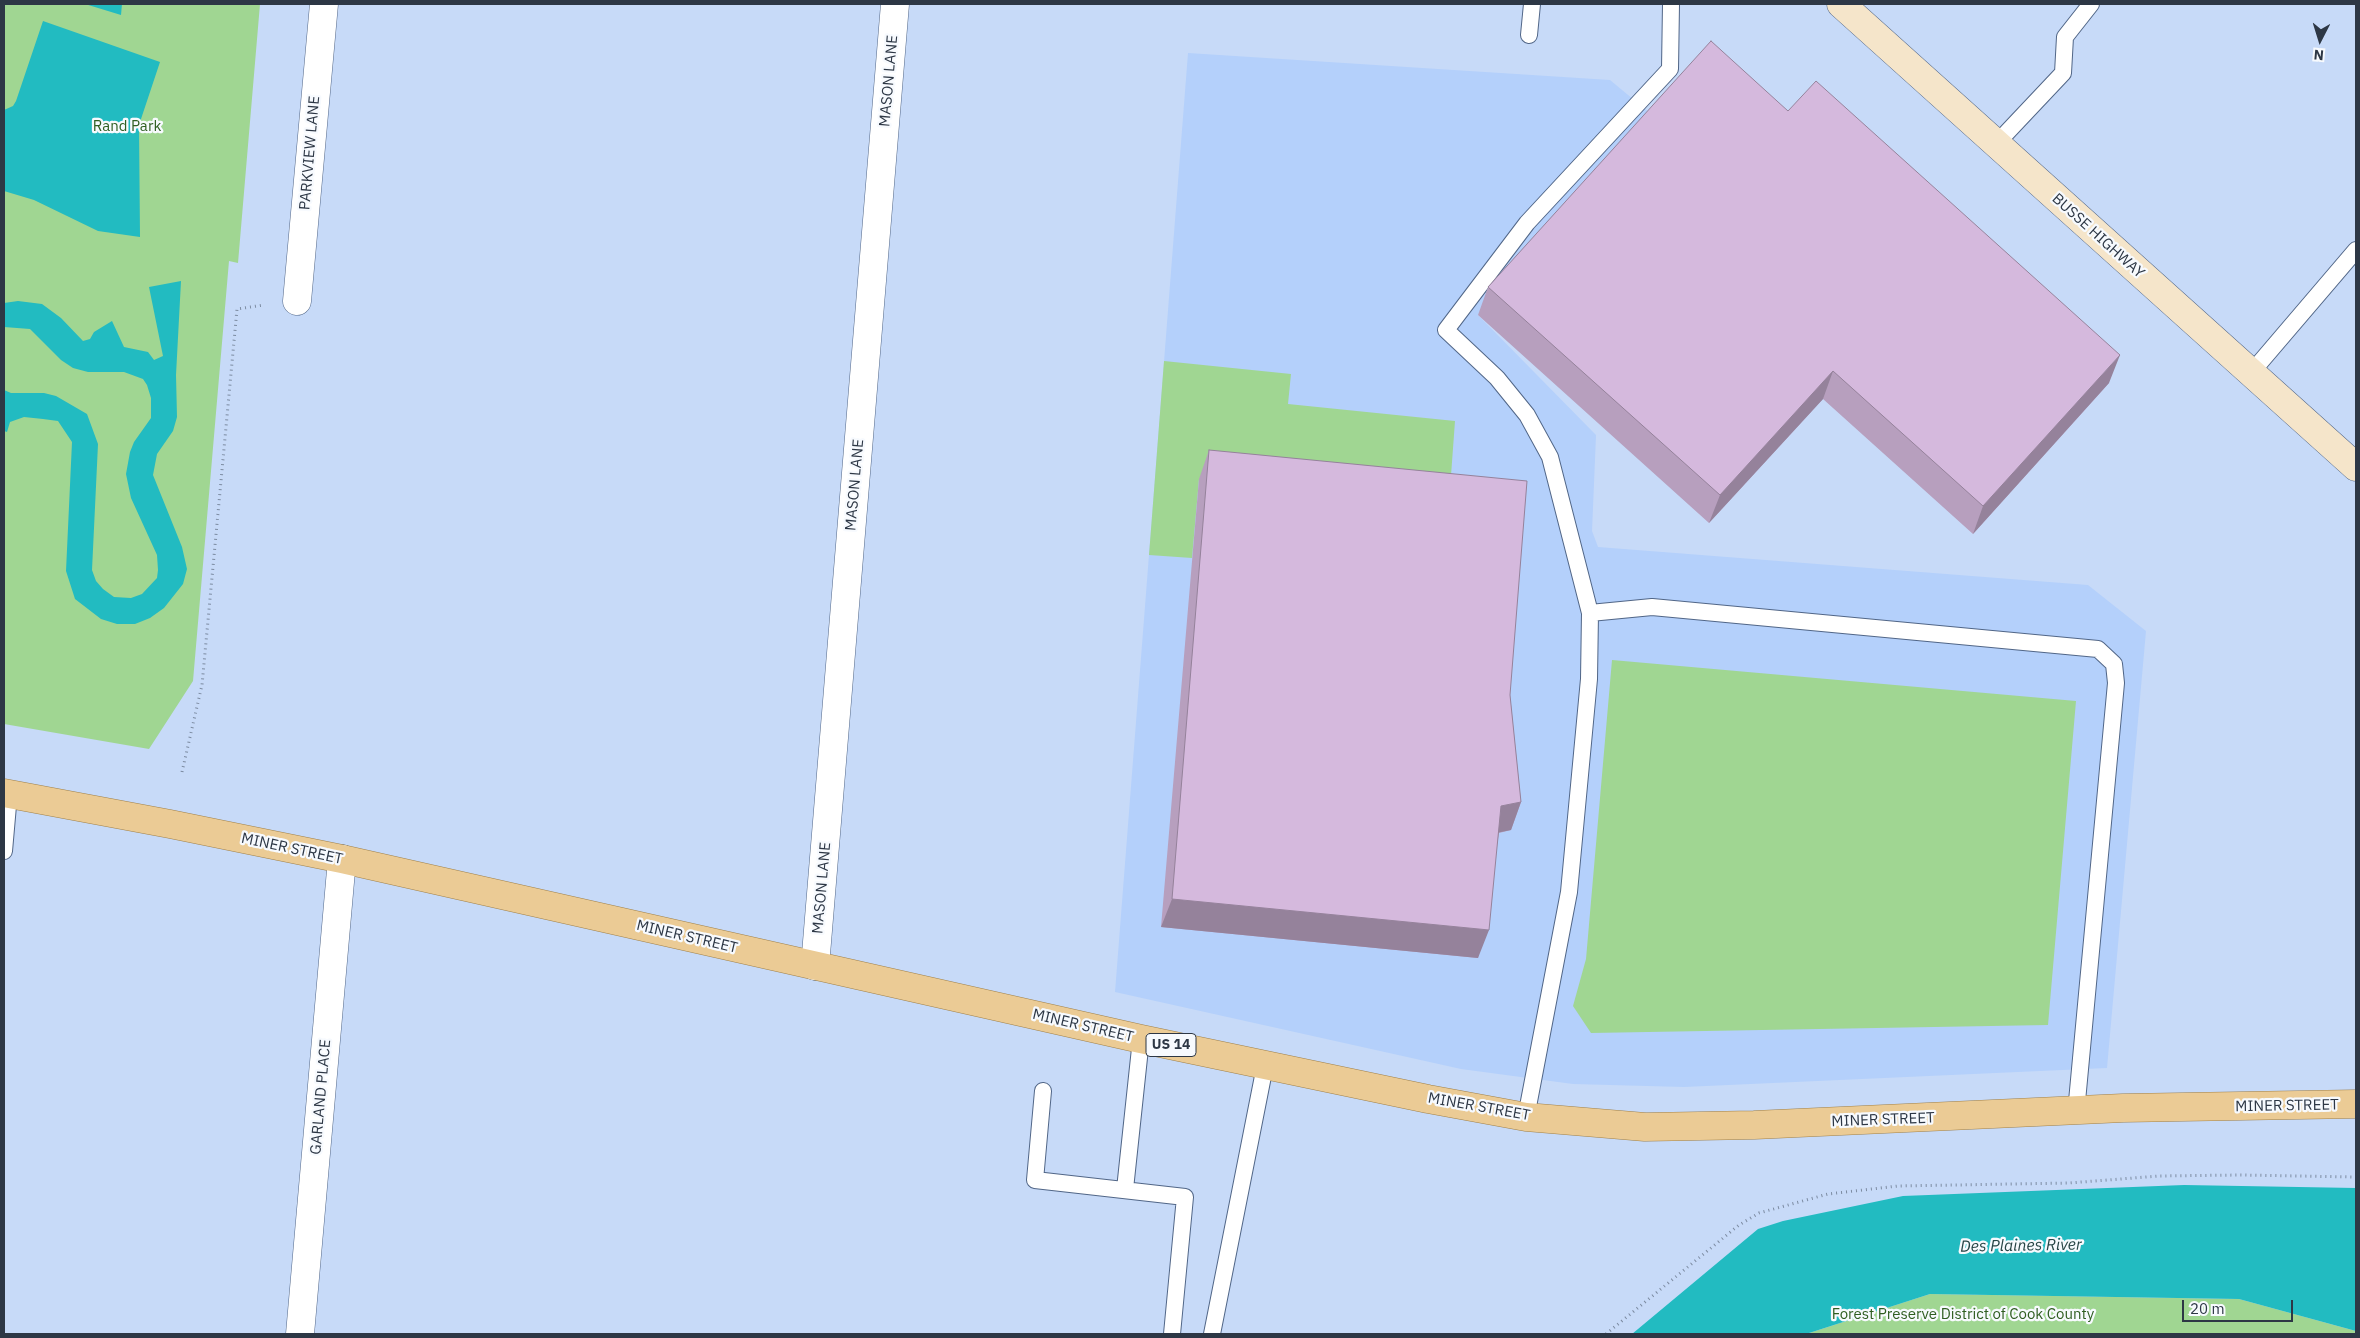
<!DOCTYPE html>
<html>
<head>
<meta charset="utf-8">
<style>
  body { margin:0 }
  #map { position:relative; width:2360px; height:1338px; overflow:hidden; background:#c7daf8; font-family:"IBM Plex Sans",sans-serif }
  canvas { display:block }
  .frame { position:absolute; inset:0; border:5px solid #2d3745; pointer-events:none }
  .north { position:absolute; left:2295px; top:15px; width:50px; height:50px; -webkit-text-stroke:4px #f7fafe; paint-order:stroke; rotate:185deg; font-size:14px; font-weight:700; line-height:20px; text-align:center; color:#2d3745 }
  .north::after { content:''; display:block; margin:auto; width:18px; height:22px; background:#2d3745; clip-path:polygon(50% 0,100% 100%,50% 72%,0 100%) }
  .scale { position:absolute; left:2182px; top:1300px; width:111px; height:22px; box-sizing:border-box; border:2px solid #2d3745; border-top:0; padding-left:6px; font-size:15px; line-height:18px; white-space:nowrap; color:#2d3745; -webkit-text-stroke:4px #f7fafe; paint-order:stroke }
</style>
</head>
<body>
<div id="map">
<canvas width="2360" height="1338"></canvas>
<div class="frame"></div>
<div class="north">N</div>
<div class="scale">20 m</div>
</div>
<script>
const g = document.querySelector('canvas').getContext('2d');
g.lineJoin = 'round';
function fill(path, color) { g.fillStyle = color; g.fill(path, 'evenodd'); }
const shape = rows => new Path2D(rows.map(r => 'M' + r).join(''));
function strokePath(path, color, width, dash) { g.strokeStyle = color; g.lineWidth = width; g.lineCap = dash ? 'butt' : 'round'; g.setLineDash(dash || []); g.stroke(path); }
function drawText(font, color, halo, rows, align = 'center') {
  g.font = font + ' "IBM Plex Sans",sans-serif'; g.lineWidth = 4.5; g.setLineDash([]); g.textBaseline = 'middle'; g.strokeStyle = halo; g.fillStyle = color; for (const [text, x, y, turn = 0] of rows) {
    g.save(); g.translate(x, y); g.rotate((+turn || 0) * Math.PI / 180); g.textAlign = isNaN(turn) ? turn : align; if (halo) g.strokeText(text, 0, 0); g.fillText(text, 0, 0); g.restore();
  }
}
fill(shape([
  [1188,53,1610,80,1657,119,1478,315,1596,435,1592,531,1598,547,2088,585,2146,631,2107,1068,1684,1087,1573,1084,1461,1069,1115,992]
]), '#b4d0fb');
fill(shape([
  [4,4,260,4,238,263,229,261,193,681,149,749,4,724],
  [1164,361,1291,374,1288,404,1455,421,1449,503,1199,479,1192,558,1149,555],
  [1612,660,2076,701,2048,1025,1591,1033,1573,1006,1586,959],
  [1930,1294,2239,1299,2356,1331,2356,1334,1806,1334]
]), '#a0d692');
fill(shape([
  [85,4,122,4,121,15],
  [43,21,160,62,139,125,140,237,98,231,34,200,4,191,4,110,13,106,16,101],
  [181,281,176,375,177,417,173,431,157,454,153,475,182,547,187,569,183,584,164,608,150,618,135,624,117,624,101,619,75,599,66,571,72,442,58,421,43,419,24,417,10,422,7,432,4,431,4,390,11,393,44,393,56,396,87,414,98,444,92,570,96,581,103,589,114,597,131,598,142,594,157,578,158,570,157,555,131,498,126,474,130,452,134,442,151,418,151,398,147,385,143,379,124,372,88,372,73,368,61,360,30,329,4,327,4,303,18,301,42,304,61,318,83,341,90,339,94,332,112,321,124,347,148,352,154,360,163,356,149,287],
  [2184,1185,2356,1188,2356,1331,2239,1299,1930,1294,1806,1334,1632,1334,1758,1229,1783,1221,1903,1196]
]), '#22bbc1');
const service = shape([
  [1529,35,1532,4],
  [1996,144,2063,73,2065,37,2091,4],
  [2251,373,2356,250],
  [1590,613,1652,607,2098,649,2114,664,2116,683,2076,1112],
  [4,851,9,794],
  [1043,1091,1035,1180,1185,1197,1172,1334],
  [1526,1117,1569,892,1589,679,1590,613,1550,457,1527,415,1497,378,1446,330,1527,223,1670,69,1671,4],
  [1125,1189,1141,1039],
  [1212,1334,1265,1066]
]);
const minor = shape([
  [297,301,324,4],
  [815,966,895,4],
  [300,1334,342,859]
]);
const secondary = shape([
  [1841,4,2356,467]
]);
const primary = shape([
  [4,793,170,824,342,859,1141,1039,1428,1099,1526,1117,1645,1127,1754,1125,2123,1108,2356,1104]
]);
strokePath(service, '#516687', 18);
strokePath(minor, '#516687', 29);
strokePath(secondary, '#516687', 29);
strokePath(primary, '#9f814b', 29);
strokePath(shape([
  [182,772,202,685,237,309,264,305],
  [1606,1334,1739,1225,1759,1213,1828,1194,1898,1186,2069,1183,2159,1176,2241,1175,2356,1177]
]), '#7c8ba1', 3, [1, 4]);
strokePath(service, '#fff', 16);
strokePath(minor, '#fff', 28);
strokePath(secondary, '#f5e5ca', 28);
strokePath(primary, '#ebcb95', 28);
fill(shape([
  [1788,111,2109,383,1973,534,1823,399,1709,523,1478,315,1488,287],
  [1209,450,1510,695,1521,802,1511,830,1499,833,1478,958,1161,927,1199,479]
]), '#b79fbe');
fill(shape([
  [2120,355,2109,383,1973,534,1983,506],
  [1833,371,1823,399,1709,523,1720,495],
  [1521,802,1511,830,1491,834,1501,806],
  [1172,899,1489,930,1478,958,1161,927]
]), '#95829b');
const building = shape([
  [1711,41,1788,111,1816,81,2120,355,1983,506,1833,371,1720,495,1488,287,1711,41],
  [1209,450,1527,481,1510,695,1521,802,1501,806,1489,930,1172,899,1209,450]
]);
fill(building, '#d5b9dd');
strokePath(building, '#95829b', 1);
for (const [x, y, w] of [
  [1171,1045,50]
]) { const box = new Path2D(); box.roundRect(x - w / 2, y - 11.5, w, 23, 4); g.fillStyle = '#f7fafe'; g.fill(box); strokePath(box, '#2d3745', 1); }
drawText('bold 14px', '#2d3745', null, [
  ["US 14",1171,1045]
]);
drawText('15px', '#2d3745', '#f7fafe', [
  ["MASON LANE",889,81,-85],
  ["PARKVIEW LANE",310,153,-85],
  ["BUSSE HIGHWAY",2098,236,42],
  ["MASON LANE",855,485,-85],
  ["MINER STREET",292,849,12],
  ["MASON LANE",822,888,-85],
  ["MINER STREET",687,937,13],
  ["MINER STREET",1083,1026,13],
  ["GARLAND PLACE",321,1097,-85],
  ["MINER STREET",2287,1106,-1],
  ["MINER STREET",1479,1107,10],
  ["MINER STREET",1883,1120,-2]
]);
drawText('15px', '#2f5e21', '#f7fafe', [
  ["Rand Park",127,127],
  ["Forest Preserve District of Cook County",1963,1315]
]);
drawText('italic 16px', '#274546', '#f7fafe', [
  ["Des Plaines River",2021,1246,-1]
]);
</script>
</body>
</html>
